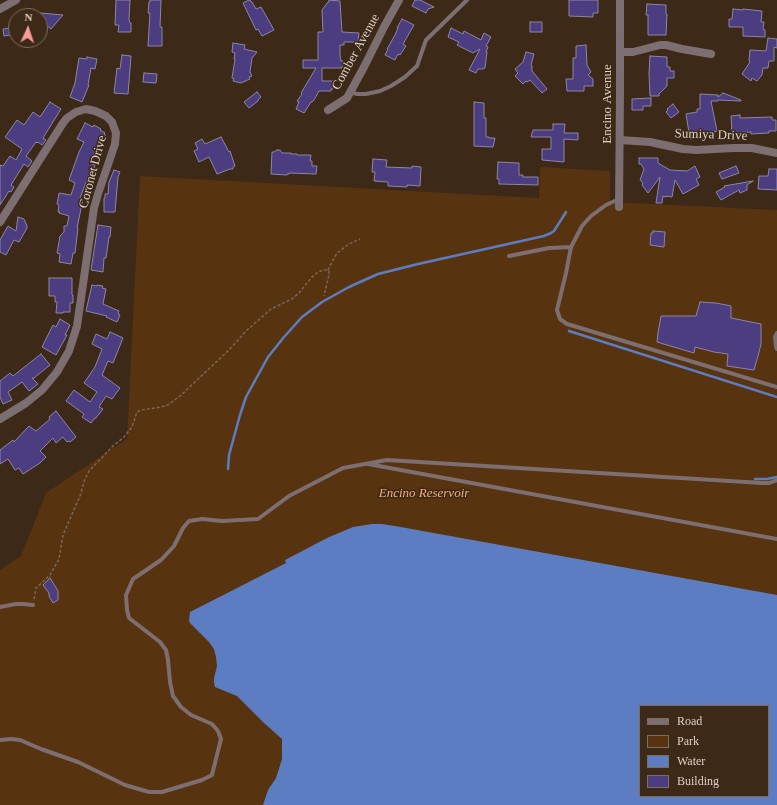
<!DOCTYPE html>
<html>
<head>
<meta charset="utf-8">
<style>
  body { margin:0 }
  #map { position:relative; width:777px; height:805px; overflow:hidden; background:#3d2918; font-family:"Times New Roman",serif }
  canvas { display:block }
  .legend { position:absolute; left:639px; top:705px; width:130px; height:92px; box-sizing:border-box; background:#3d2918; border:1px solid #7e6c5e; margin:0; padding:5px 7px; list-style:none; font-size:12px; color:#dfd1c7 }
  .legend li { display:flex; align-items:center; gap:8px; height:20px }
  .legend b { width:20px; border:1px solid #7e6c5e }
  .north { position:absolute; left:8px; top:8px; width:40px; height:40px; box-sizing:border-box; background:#3d2918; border:1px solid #7e6c5e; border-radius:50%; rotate:3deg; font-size:11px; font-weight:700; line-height:16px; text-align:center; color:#dfd1c7 }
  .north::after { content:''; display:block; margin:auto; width:14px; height:18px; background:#f59b9b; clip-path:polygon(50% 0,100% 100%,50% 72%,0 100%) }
</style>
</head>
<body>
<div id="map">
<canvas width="777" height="805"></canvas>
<ul class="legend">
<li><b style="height:5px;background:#7c6e71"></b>Road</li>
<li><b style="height:11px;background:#57330f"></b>Park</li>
<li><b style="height:11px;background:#5d7dc2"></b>Water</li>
<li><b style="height:11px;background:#4c3c80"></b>Building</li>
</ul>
<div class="north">N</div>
</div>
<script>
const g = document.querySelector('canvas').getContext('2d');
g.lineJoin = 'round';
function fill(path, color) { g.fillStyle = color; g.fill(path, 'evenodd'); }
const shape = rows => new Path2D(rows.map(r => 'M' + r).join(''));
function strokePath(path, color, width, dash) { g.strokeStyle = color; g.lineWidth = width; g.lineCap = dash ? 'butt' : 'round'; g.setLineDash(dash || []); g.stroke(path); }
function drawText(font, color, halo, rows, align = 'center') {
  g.font = font + ' "Times New Roman",serif'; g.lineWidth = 3; g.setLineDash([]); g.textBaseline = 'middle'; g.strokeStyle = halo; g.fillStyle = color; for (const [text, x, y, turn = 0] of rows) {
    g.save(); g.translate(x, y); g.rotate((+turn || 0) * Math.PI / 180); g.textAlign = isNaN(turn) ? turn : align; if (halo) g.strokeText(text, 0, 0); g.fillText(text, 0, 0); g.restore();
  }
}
fill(shape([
  [540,167,610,171,610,202,777,210,777,805,0,805,0,570,21,556,46,493,127,439,140,176,539,198],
  [640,706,768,706,768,796,640,796]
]), '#57330f');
fill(shape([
  [372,524,382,524,395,526,777,595,777,805,263,805,268,790,276,778,282,759,282,739,264,723,237,696,215,687,214,683,214,678,217,666,216,657,214,649,209,642,190,623,189,621,190,612,286,563,285,560,327,538,353,527],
  [640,706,768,706,768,796,640,796]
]), '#5d7dc2');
strokePath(shape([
  [569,331,777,397],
  [228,469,229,455,240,415,246,397,268,357,284,337,302,317,322,302,349,287,378,274,418,264,544,236,551,233,554,231,566,212],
  [755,479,767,479,777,477]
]), '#5d7dc2', 2.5);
const building = shape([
  [116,0,130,0,129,20,130,23,131,23,131,32,118,32,119,25,115,25,116,0],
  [150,0,161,0,160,27,162,27,162,46,148,46,150,13,148,13,149,2,150,2,150,0],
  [249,0,250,0,251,2,252,2,256,9,261,7,274,30,262,36,258,29,256,30,243,3,249,0],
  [329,0,340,1,342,32,359,33,358,42,344,42,344,45,340,45,340,55,341,61,343,61,342,68,322,68,322,81,334,81,333,89,331,89,331,91,319,91,314,100,312,102,311,102,304,113,296,109,299,102,297,101,302,94,301,93,316,68,303,68,303,60,318,60,318,32,323,32,322,10,328,2,329,2,329,0],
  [415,0,420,0,434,7,428,9,426,13,412,6,415,0],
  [569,0,598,0,598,13,593,13,593,17,569,16,569,0],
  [647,4,666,5,666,14,667,14,666,35,648,35,648,15,646,15,647,4],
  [733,9,743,10,743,9,762,11,761,22,764,22,763,29,765,30,765,37,743,36,743,27,729,27,729,19,732,19,733,9],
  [40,13,63,15,51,29,40,20,40,13],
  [402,19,414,25,403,44,406,46,400,55,398,54,395,60,385,55,388,49,387,49,395,35,398,28,397,28,402,19],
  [530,22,542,22,542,32,530,32,530,22],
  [16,27,16,34,4,36,3,29,16,27],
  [451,28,463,34,464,31,481,40,484,33,491,37,486,46,488,47,486,52,487,52,485,68,483,69,478,69,476,73,469,70,480,49,473,53,457,45,459,42,448,37,451,28],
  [768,38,777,39,777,48,774,47,774,61,769,61,768,68,763,68,762,75,761,76,757,81,752,78,751,81,742,74,750,62,749,61,750,50,766,51,768,38],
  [233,43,245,45,244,49,257,52,252,58,250,72,252,76,249,77,250,79,241,83,233,81,234,79,232,78,235,59,234,59,235,53,232,52,233,43],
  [586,45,587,65,591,72,588,75,593,79,593,86,584,86,584,91,567,91,566,79,573,79,573,58,576,58,576,46,586,45],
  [526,52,534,54,531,65,532,66,532,71,547,89,542,93,530,80,527,82,526,81,523,84,515,76,518,73,515,69,523,62,526,52],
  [122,55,131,56,128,94,114,93,117,68,120,69,122,55],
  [650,56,667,57,667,67,670,67,670,71,674,71,674,78,667,78,667,86,659,94,659,96,650,96,649,74,650,56],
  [87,57,97,59,95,69,91,68,88,85,89,85,82,102,70,97,75,83,79,58,87,59,87,57],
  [144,73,157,74,156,83,143,82,144,73],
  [257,92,261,97,258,100,258,101,249,108,244,102,257,92],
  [723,93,741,100,741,101,718,100,718,101,711,101,717,131,714,132,714,136,690,139,686,114,697,112,697,109,700,109,700,94,718,95,718,97,723,93],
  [651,98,651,106,643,106,643,110,632,110,632,99,651,98],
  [50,102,61,109,43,138,46,140,42,145,38,142,37,143,36,142,26,156,32,161,28,167,24,164,11,185,14,187,11,192,9,191,0,205,0,165,3,166,10,156,16,160,22,149,5,137,17,120,24,125,33,112,40,117,50,102],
  [474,102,484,103,484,118,486,118,486,137,489,137,489,138,495,138,493,147,474,146,474,102],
  [673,104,679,112,671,118,666,112,668,110,667,109,673,104],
  [740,115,740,118,772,117,772,120,776,120,776,131,769,131,769,133,751,134,751,132,732,133,731,116,740,115],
  [85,123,93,127,94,125,101,129,100,130,105,133,104,134,106,136,101,146,98,145,92,158,93,158,90,163,95,165,91,176,89,175,80,198,83,199,77,228,78,228,75,253,73,253,71,264,59,262,60,254,57,253,60,236,64,232,64,226,67,226,69,216,59,213,60,212,58,212,59,205,57,204,59,193,71,195,75,183,69,180,79,152,84,142,77,139,85,123],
  [553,124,565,124,564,133,578,133,578,140,564,139,564,162,542,160,542,149,551,149,551,137,531,137,533,130,553,130,553,124],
  [221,137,229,152,230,151,235,166,233,167,233,169,230,169,217,174,209,157,199,162,194,151,198,149,195,143,202,139,205,144,221,137],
  [277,150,280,150,282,153,291,153,291,154,297,154,297,155,311,155,310,161,312,161,312,166,317,166,316,174,289,173,289,174,287,174,287,175,271,174,272,152,274,152,277,150],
  [639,158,658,158,658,163,670,170,687,171,695,166,700,177,696,179,699,185,683,194,675,180,672,197,666,196,666,197,663,196,662,203,656,203,660,177,648,193,642,185,643,183,640,180,644,169,641,164,639,164,639,158],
  [373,159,387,160,386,167,412,168,412,166,421,167,420,186,407,185,407,187,388,186,388,182,374,181,375,172,372,172,373,159],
  [498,162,519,163,519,175,523,175,523,177,538,177,538,185,499,184,499,179,497,179,498,162],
  [736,166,739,173,722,179,719,173,736,166],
  [769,169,777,169,777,190,758,189,759,176,768,176,769,169],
  [114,170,120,172,118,177,115,212,104,212,104,198,105,198,105,194,108,194,109,182,114,170],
  [753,181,747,185,747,190,740,193,739,190,721,200,716,192,725,187,724,186,753,181],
  [18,217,24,219,27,226,27,228,19,242,14,240,6,255,0,252,0,240,8,226,16,231,18,217],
  [98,225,111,227,110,237,109,237,106,258,104,258,103,272,91,270,98,225],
  [653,231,665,232,664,247,650,245,651,233,653,233,653,231],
  [49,278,72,278,72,295,73,295,73,303,70,303,70,312,63,312,63,313,56,313,57,302,55,302,55,296,49,296,49,278],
  [92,285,97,286,97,285,103,286,102,288,106,289,103,304,119,311,118,314,120,315,117,322,106,317,107,316,86,311,92,285],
  [700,302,716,303,731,306,731,318,761,324,761,344,758,356,754,370,727,366,728,354,714,352,695,347,694,353,657,342,658,333,661,316,696,316,700,302],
  [60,319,70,325,65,335,67,335,56,355,42,347,53,325,56,327,60,319],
  [110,332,123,338,113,363,108,361,102,375,120,388,112,399,106,396,99,407,103,409,96,418,95,418,91,423,82,417,84,414,66,401,74,390,90,402,97,392,84,383,95,367,102,349,92,344,96,334,107,339,110,332],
  [41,354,50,365,34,378,32,378,38,384,29,391,22,382,8,392,12,400,3,404,0,397,0,381,10,373,13,376,41,354],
  [56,411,76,437,70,442,69,441,67,442,63,437,56,443,53,438,40,451,46,457,40,463,23,474,19,468,15,470,8,459,0,464,0,450,13,440,14,442,29,426,36,431,50,419,49,417,56,411],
  [50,578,58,591,58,600,53,603,49,596,49,593,43,585,50,578]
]);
fill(building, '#4c3c80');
strokePath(building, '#8b87a3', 1);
strokePath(shape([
  [328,270,332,262,337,253,349,244,360,239],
  [34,599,36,588,50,575,59,559,63,535,80,496,85,479,89,471,113,446,124,437,132,427,137,412,141,410,161,407,168,405,180,396,229,350,247,330,262,317,271,309,292,299,299,293,312,277,318,272,323,270,328,270,329,271,329,275,324,296]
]), '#796758', 1.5, [3, 2]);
strokePath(shape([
  [351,92,357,94,366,94,380,91,391,86,405,77,417,66,426,40,467,0],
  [619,199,606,205,591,216,582,226,571,247,566,273,557,310,560,319,567,324,777,387],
  [509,256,549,248,571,247],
  [777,333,775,337,776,347,777,349],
  [368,464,777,539],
  [0,607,16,604,23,604,33,605],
  [0,740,11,739,20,740,41,749,78,762,125,785,149,792,162,792,202,780,212,775,221,739,218,731,212,724,191,715,181,707,173,696,170,682,168,660,166,650,160,642,129,618,127,610,126,595,133,579,161,560,174,546,183,528,189,521,202,519,222,521,258,519,289,496,343,468,387,460,762,483,769,483,777,480]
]), '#7c6e71', 4);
strokePath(shape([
  [0,9,16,0],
  [620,52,633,52,660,45,666,45,682,49,711,54],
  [328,110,347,98,364,67,384,27,399,0],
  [620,140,650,142,683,149,696,150,733,148,752,148,777,153],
  [619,207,620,95,620,0],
  [0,222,63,123,67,118,76,112,86,109,95,111,106,116,112,122,116,133,115,144,98,194,94,208,77,326,69,351,57,372,42,390,26,403,0,419]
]), '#7c6e71', 8);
drawText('13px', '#dfd1c7', '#3d2918', [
  ["Comber Avenue",356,52,-61],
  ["Encino Avenue",608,104,-90],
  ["Sumiya Drive",711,135,2],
  ["Coronet Drive",93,172,-75]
]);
drawText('italic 13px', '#f6b072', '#3d2918', [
  ["Encino Reservoir",424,494]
]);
</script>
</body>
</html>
